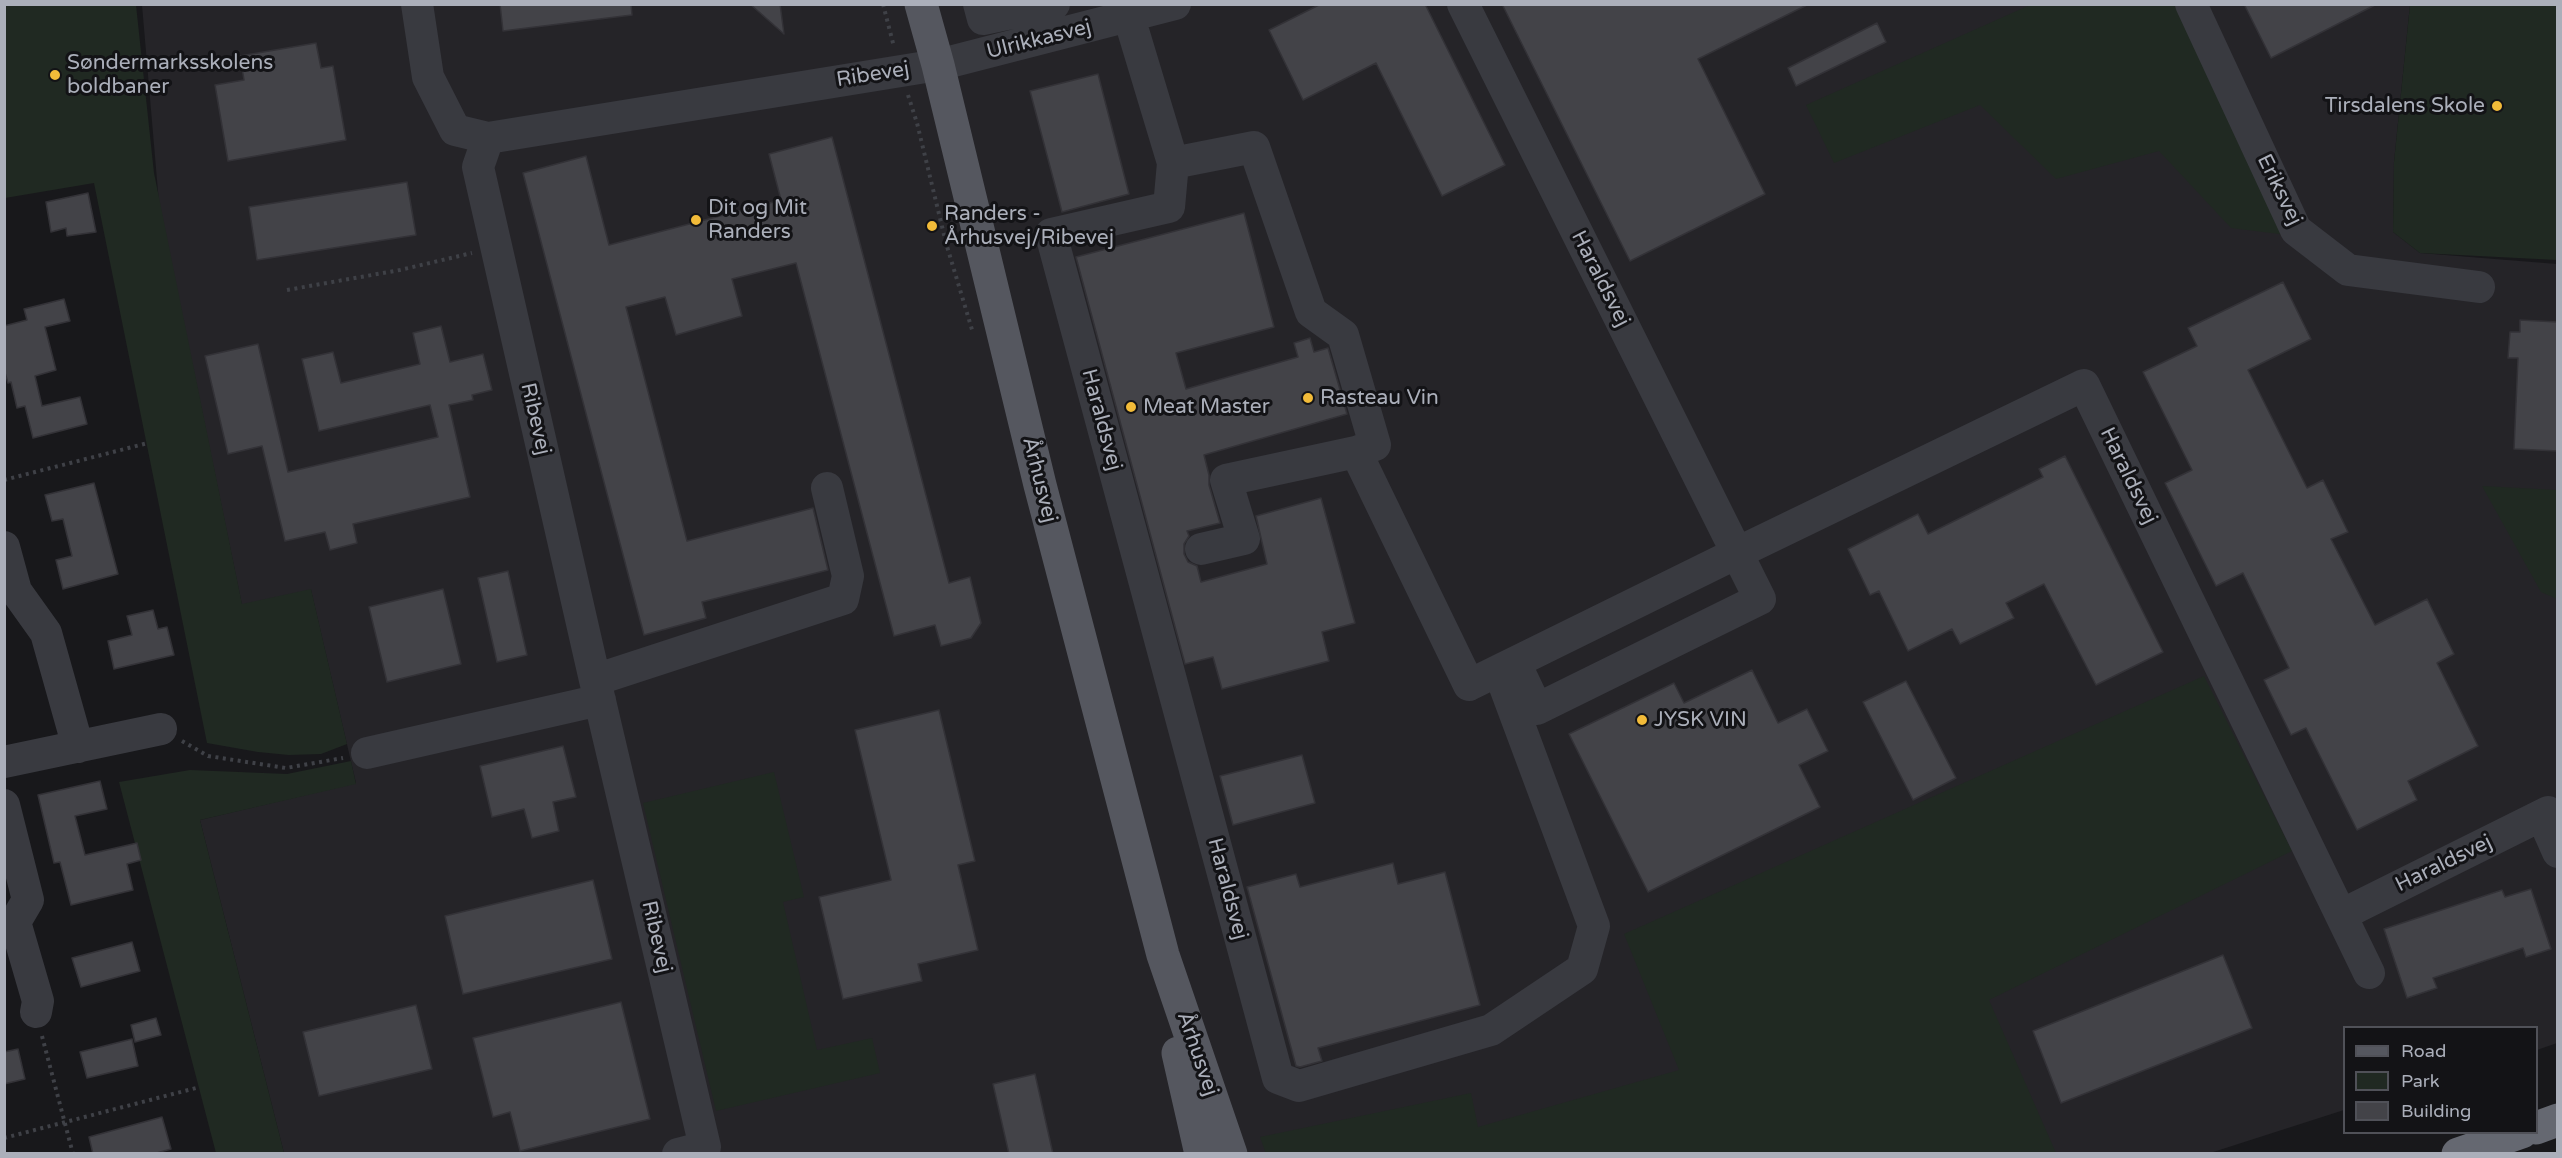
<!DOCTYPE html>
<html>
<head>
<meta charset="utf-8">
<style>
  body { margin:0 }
  #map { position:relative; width:2562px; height:1158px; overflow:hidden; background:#18181b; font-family:"Varela Round",sans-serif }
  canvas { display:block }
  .frame { position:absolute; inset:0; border:6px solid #abafba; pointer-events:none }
  .legend { position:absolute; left:2343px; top:1026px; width:195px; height:108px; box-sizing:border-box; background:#131316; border:2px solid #505158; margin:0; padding:8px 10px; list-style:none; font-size:18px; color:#abafba }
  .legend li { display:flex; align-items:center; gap:12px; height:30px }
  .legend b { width:30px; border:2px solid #505158 }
</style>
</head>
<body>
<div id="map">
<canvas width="2562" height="1158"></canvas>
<div class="frame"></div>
<ul class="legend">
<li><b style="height:8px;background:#55575f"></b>Road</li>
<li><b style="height:16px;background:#202922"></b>Park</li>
<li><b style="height:16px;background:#434348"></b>Building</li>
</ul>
</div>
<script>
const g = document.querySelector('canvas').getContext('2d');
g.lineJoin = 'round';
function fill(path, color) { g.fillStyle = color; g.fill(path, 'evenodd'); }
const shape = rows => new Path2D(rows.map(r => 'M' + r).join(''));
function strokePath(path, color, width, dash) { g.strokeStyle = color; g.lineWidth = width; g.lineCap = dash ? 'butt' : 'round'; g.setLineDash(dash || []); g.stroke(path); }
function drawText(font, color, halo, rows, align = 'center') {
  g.font = font + ' "Varela Round",sans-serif'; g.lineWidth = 6; g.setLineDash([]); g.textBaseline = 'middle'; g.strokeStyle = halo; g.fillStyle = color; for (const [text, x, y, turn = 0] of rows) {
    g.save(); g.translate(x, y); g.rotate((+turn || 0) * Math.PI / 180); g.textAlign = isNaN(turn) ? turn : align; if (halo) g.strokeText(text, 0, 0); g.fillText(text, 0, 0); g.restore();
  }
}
fill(shape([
  [142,5,2410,5,2394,162,2393,232,2420,253,2557,264,2557,1043,2537,1050,2536,1028,2344,1028,2344,1110,2207,1154,284,1153,200,820,356,783,311,590,242,605,159,203]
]), '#252428');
fill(shape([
  [5,4,136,5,154,173,242,604,311,589,347,744,321,754,289,755,258,752,207,743,94,183,5,198],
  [2030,5,2175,5,2287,235,2231,228,2159,151,2056,179,1980,105,1834,163,1806,105],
  [2410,5,2557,5,2557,260,2420,253,2393,232,2394,162],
  [2482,486,2557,490,2557,599,2541,592],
  [2204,676,2292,851,1989,1000,2056,1153,1266,1154,1260,1137,1471,1093,1478,1127,1679,1070,1624,934],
  [351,761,356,784,200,820,284,1153,216,1153,119,782,190,770,287,774],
  [774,772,804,897,783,902,817,1050,872,1038,880,1073,716,1111,643,803]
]), '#202922');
const building = shape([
  [500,4,631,4,632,15,503,31,500,4],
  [750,4,780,4,784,34,750,4],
  [1321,4,1425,4,1505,165,1442,196,1376,63,1303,100,1269,30,1321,4],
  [1502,4,1809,4,1698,59,1765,194,1630,261,1502,4],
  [2244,4,2377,4,2271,58,2244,4],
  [1877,23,1886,42,1796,86,1788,68,1877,23],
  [316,43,321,68,333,66,346,140,228,161,215,85,244,80,240,56,316,43],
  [1098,74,1129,194,1062,212,1030,91,1098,74],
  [832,137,949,583,970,577,981,623,971,638,941,646,935,625,894,636,796,263,732,279,742,316,676,335,665,297,626,307,687,541,813,508,828,570,702,602,706,618,644,635,523,173,586,156,609,245,781,200,769,154,832,137],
  [407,182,416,235,257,260,249,207,407,182],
  [88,193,96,232,67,236,66,228,51,232,46,202,88,193],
  [1244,213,1274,327,1176,353,1186,389,1298,357,1294,343,1310,338,1314,352,1328,348,1347,414,1204,455,1209,475,1209,485,1220,523,1187,531,1189,536,1184,544,1184,554,1188,562,1197,566,1201,582,1267,564,1256,516,1321,498,1355,623,1322,632,1329,661,1222,689,1213,657,1185,664,1076,257,1244,213],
  [2283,282,2311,339,2248,370,2307,488,2323,480,2348,532,2331,539,2375,625,2427,599,2454,654,2437,663,2478,746,2408,781,2417,800,2357,830,2306,728,2291,735,2264,680,2289,668,2243,573,2216,586,2165,483,2192,470,2143,372,2197,346,2188,328,2283,282],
  [64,299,70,321,45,327,56,370,35,376,42,406,80,397,87,424,33,438,25,406,17,408,11,382,8,383,4,369,4,326,27,320,24,309,64,299],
  [2520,320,2558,322,2558,451,2514,449,2518,358,2508,358,2510,332,2520,332,2520,320],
  [441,326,450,362,483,354,492,390,472,395,473,400,449,405,470,497,353,524,357,543,330,550,325,532,285,541,262,446,228,454,205,356,258,344,288,472,438,437,430,405,319,431,302,359,333,352,341,383,420,364,413,333,441,326],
  [2065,456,2163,652,2096,685,2044,584,2006,603,2014,618,1960,644,1952,629,1908,651,1879,591,1870,595,1848,549,1918,514,1928,534,2043,477,2039,469,2065,456],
  [94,483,118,574,63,589,56,560,72,556,63,519,52,521,45,495,94,483],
  [508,571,527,655,497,662,478,578,508,571],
  [443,589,461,664,387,682,369,607,443,589],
  [153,610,158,629,167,627,174,655,114,669,108,641,132,635,127,616,153,610],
  [1752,670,1778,723,1807,709,1828,751,1799,765,1820,807,1648,892,1569,734,1674,683,1684,703,1752,670],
  [1906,681,1956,778,1913,800,1863,702,1906,681],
  [939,710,975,861,958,865,978,950,918,964,922,981,843,999,819,897,891,880,855,730,939,710],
  [563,746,576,797,553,802,559,831,532,838,524,809,492,817,480,766,563,746],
  [1302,755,1315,803,1233,825,1220,776,1302,755],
  [100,781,107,809,75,816,85,855,137,843,141,860,127,864,133,890,71,905,60,862,54,863,38,795,100,781],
  [1393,863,1398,884,1445,872,1480,1005,1318,1048,1322,1061,1300,1067,1296,1066,1247,887,1296,874,1300,887,1393,863],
  [593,880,612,959,463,994,445,916,593,880],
  [2531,889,2551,949,2526,957,2523,948,2433,978,2437,988,2407,998,2384,929,2502,890,2505,897,2531,889],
  [132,942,140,971,81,987,72,958,132,942],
  [2223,955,2252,1028,2061,1103,2033,1031,2223,955],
  [621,1002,650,1119,520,1151,510,1112,493,1117,473,1038,621,1002],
  [416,1005,432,1069,319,1096,303,1032,416,1005],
  [156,1018,161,1035,135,1042,131,1025,156,1018],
  [132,1039,138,1066,87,1078,80,1052,132,1039],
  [18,1049,25,1079,4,1084,4,1052,18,1049],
  [1035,1074,1053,1154,1009,1154,993,1084,1035,1074],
  [162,1117,171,1149,153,1154,93,1154,89,1137,162,1117]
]);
fill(building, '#434348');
strokePath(building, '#333237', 1.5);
strokePath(shape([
  [883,4,894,47],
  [908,95,917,123,946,243,973,333],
  [287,290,400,270,472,253],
  [4,480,148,443],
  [182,741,208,756,286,768,343,758],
  [42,1036,73,1154],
  [4,1138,196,1088]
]), '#3f4147', 4, [3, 4.5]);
strokePath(shape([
  [417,4,428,77,455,130,488,138],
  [979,4,983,19,1054,4],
  [1463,4,1737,553,2084,385,2369,973],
  [2191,4,2296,230,2348,270,2479,287],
  [1129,17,1173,163],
  [1356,452,1469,685,1737,553,1760,599,1537,709,1518,669],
  [4,547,16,591,46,633,78,747],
  [1201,549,1244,539,1226,480,1356,452,1375,445,1343,335,1311,312,1254,147,1173,163,1169,207,1051,234,1278,1078,1299,1086,1491,1030,1582,969,1594,926,1499,671],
  [595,680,843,599,848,576,827,488],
  [367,753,600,700],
  [4,762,161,729],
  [4,805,28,900,15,922,38,1001,36,1012],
  [2542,816,2558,852],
  [2341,915,2548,812],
  [678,1154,705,1147,595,680,478,167,488,138,938,65,1175,4]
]), '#393a40', 32);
strokePath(shape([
  [921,4,938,65,1040,485,1163,955,1231,1154],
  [1178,1053,1201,1154]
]), '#55575f', 33);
strokePath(shape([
  [2536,1128,2558,1120],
  [2458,1154,2522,1132]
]), '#656871', 33);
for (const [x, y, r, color] of [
  [55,75,6,"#f2bb39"],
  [2497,106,6,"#f2bb39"],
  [696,220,6,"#f2bb39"],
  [932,226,6,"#f2bb39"],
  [1308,398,6,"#f2bb39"],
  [1131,407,6,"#f2bb39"],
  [1642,720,6,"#f2bb39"]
]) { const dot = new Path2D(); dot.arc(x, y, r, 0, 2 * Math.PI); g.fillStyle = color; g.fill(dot); strokePath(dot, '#131316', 2); }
drawText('21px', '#abafba', '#131316', [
  ["Ulrikkasvej",1039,40,-14],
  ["Ribevej",873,75,-9],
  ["Eriksvej",2279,190,64],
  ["Haraldsvej",1600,279,63],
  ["Ribevej",535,419,77],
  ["Haraldsvej",1101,420,75],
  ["Haraldsvej",2128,476,64],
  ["Århusvej",1039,480,76],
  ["Haraldsvej",2444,864,-26],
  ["Haraldsvej",1227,889,75],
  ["Ribevej",656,937,77],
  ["Århusvej",1197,1054,71]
]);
drawText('21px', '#abafba', '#131316', [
  ["Søndermarksskolens",67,63],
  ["boldbaner",67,87],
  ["Tirsdalens Skole",2485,106,"right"],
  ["Dit og Mit",708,208],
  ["Randers",708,232],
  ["Randers -",944,214],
  ["Århusvej/Ribevej",944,238],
  ["Rasteau Vin",1320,398],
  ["Meat Master",1143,407],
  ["JYSK VIN",1654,720]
], 'left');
</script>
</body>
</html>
